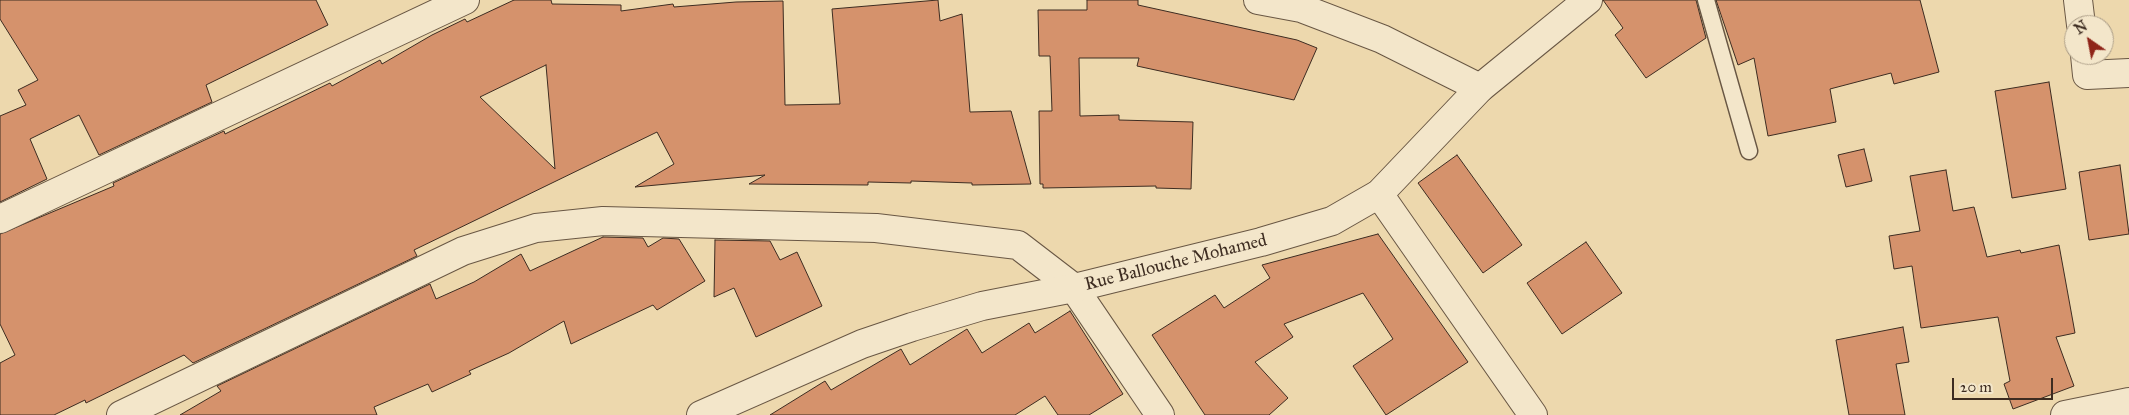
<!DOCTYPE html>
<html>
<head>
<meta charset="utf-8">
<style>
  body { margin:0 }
  #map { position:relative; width:2129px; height:415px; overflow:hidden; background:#edd8ad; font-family:"IM FELL Great Primer",serif }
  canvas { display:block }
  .north { position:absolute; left:2064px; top:15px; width:50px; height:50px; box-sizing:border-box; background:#f3e6ca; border:1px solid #aa9c86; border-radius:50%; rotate:327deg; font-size:14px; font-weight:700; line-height:20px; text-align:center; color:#3d2c21 }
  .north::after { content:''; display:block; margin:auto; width:18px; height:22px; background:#8f2418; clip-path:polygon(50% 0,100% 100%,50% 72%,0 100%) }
  .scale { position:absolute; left:1952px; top:378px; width:101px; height:22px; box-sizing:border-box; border:2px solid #3d2c21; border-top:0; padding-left:6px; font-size:15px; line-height:18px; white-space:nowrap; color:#3d2c21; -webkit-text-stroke:4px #f3e6ca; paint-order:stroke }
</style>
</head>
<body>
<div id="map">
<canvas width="2129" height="415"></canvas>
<div class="north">N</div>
<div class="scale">20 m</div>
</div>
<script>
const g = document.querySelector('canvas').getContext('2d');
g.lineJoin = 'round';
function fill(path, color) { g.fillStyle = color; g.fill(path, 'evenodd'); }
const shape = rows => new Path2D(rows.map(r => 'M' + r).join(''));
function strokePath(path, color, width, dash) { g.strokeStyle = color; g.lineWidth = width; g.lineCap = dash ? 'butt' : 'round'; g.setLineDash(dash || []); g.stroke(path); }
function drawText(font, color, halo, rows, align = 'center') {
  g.font = font + ' "IM FELL Great Primer",serif'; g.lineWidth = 4; g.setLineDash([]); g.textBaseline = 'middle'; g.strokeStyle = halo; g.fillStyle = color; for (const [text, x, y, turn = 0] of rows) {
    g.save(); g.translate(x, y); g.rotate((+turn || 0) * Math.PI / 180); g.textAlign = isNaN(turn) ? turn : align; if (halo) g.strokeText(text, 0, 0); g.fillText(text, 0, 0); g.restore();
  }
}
const building = shape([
  [0,0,316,0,328,25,206,85,212,102,99,155,79,115,30,139,47,179,0,202,0,116,26,105,18,90,38,80,0,19,0,0],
  [514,0,551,0,552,4,621,5,621,11,673,4,674,7,736,2,783,1,785,105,840,104,832,9,938,0,940,21,962,14,970,112,1011,111,1031,184,972,185,972,183,911,181,911,183,868,182,868,185,749,184,765,175,635,187,674,164,657,132,414,250,417,256,193,363,184,355,86,403,85,400,54,415,0,415,0,363,15,355,0,324,0,234,114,186,113,183,224,131,225,134,330,83,332,86,380,60,382,64,432,35,465,19,467,22,514,0],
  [546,65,555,169,480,97,546,65],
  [1087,0,1138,0,1138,5,1297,40,1317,48,1294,100,1137,66,1139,58,1079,58,1080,116,1119,115,1119,120,1193,122,1191,189,1156,188,1156,186,1043,188,1043,184,1040,184,1039,111,1052,111,1050,56,1039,56,1038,10,1087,10,1087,0],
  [1603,0,1696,0,1706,38,1646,78,1615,35,1623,28,1603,0],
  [1716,0,1920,0,1939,72,1894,84,1891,73,1830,89,1836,122,1768,136,1754,58,1738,65,1716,0],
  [2049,82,2066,189,2012,198,1995,91,2049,82],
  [1864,149,1872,181,1846,187,1838,155,1864,149],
  [1457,155,1522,245,1483,273,1418,183,1457,155],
  [2120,165,2129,234,2089,240,2079,172,2120,165],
  [1946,170,1953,211,1974,207,1987,257,2020,250,2021,253,2059,245,2075,333,2056,337,2074,386,2013,409,2004,384,2010,381,1998,317,1921,328,1912,266,1894,269,1889,236,1920,231,1910,176,1946,170],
  [1378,234,1468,362,1386,415,1353,366,1393,339,1363,293,1284,324,1293,337,1255,362,1288,398,1269,415,1205,415,1152,335,1215,295,1224,308,1270,278,1262,265,1378,234],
  [603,237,643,238,648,247,663,238,679,239,705,281,657,310,653,305,571,344,564,321,509,353,469,371,471,374,432,392,428,384,374,407,377,415,180,415,221,391,217,386,430,284,436,299,474,282,521,254,530,271,603,237],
  [715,240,770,241,780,260,797,252,822,306,756,337,734,288,714,297,715,240],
  [1586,242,1622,293,1562,334,1527,283,1586,242],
  [1070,311,1123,394,1089,415,1058,415,1045,396,1015,415,770,415,825,381,831,390,901,349,910,365,967,329,982,353,1029,323,1035,333,1070,311],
  [1903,327,1909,362,1896,364,1905,415,1849,415,1836,340,1903,327]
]);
fill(building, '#d5926c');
strokePath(building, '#3d2c21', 1);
const service = shape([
  [1706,0,1749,151]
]);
const minor = shape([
  [1258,0,1301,8,1382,39,1480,88],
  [2078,0,2081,25],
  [2085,55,2087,75,2129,73],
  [1379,194,1533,415],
  [0,219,465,0],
  [121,415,463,251,536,228,603,221,876,228,1018,245,1074,288,1160,415],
  [2065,415,2129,402]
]);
const tertiary = shape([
  [701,415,862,344,912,327,982,306,1074,288,1261,242,1332,221,1379,194,1480,88,1588,0]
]);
strokePath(service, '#695744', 19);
strokePath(minor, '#695744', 30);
strokePath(tertiary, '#695744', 30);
strokePath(service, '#f3e6ca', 16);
strokePath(minor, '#f3e6ca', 28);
strokePath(tertiary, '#f3e6ca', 28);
drawText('18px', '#3d2c21', '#f3e6ca', [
  ["Rue Ballouche Mohamed",1176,263,-14]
]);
</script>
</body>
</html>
